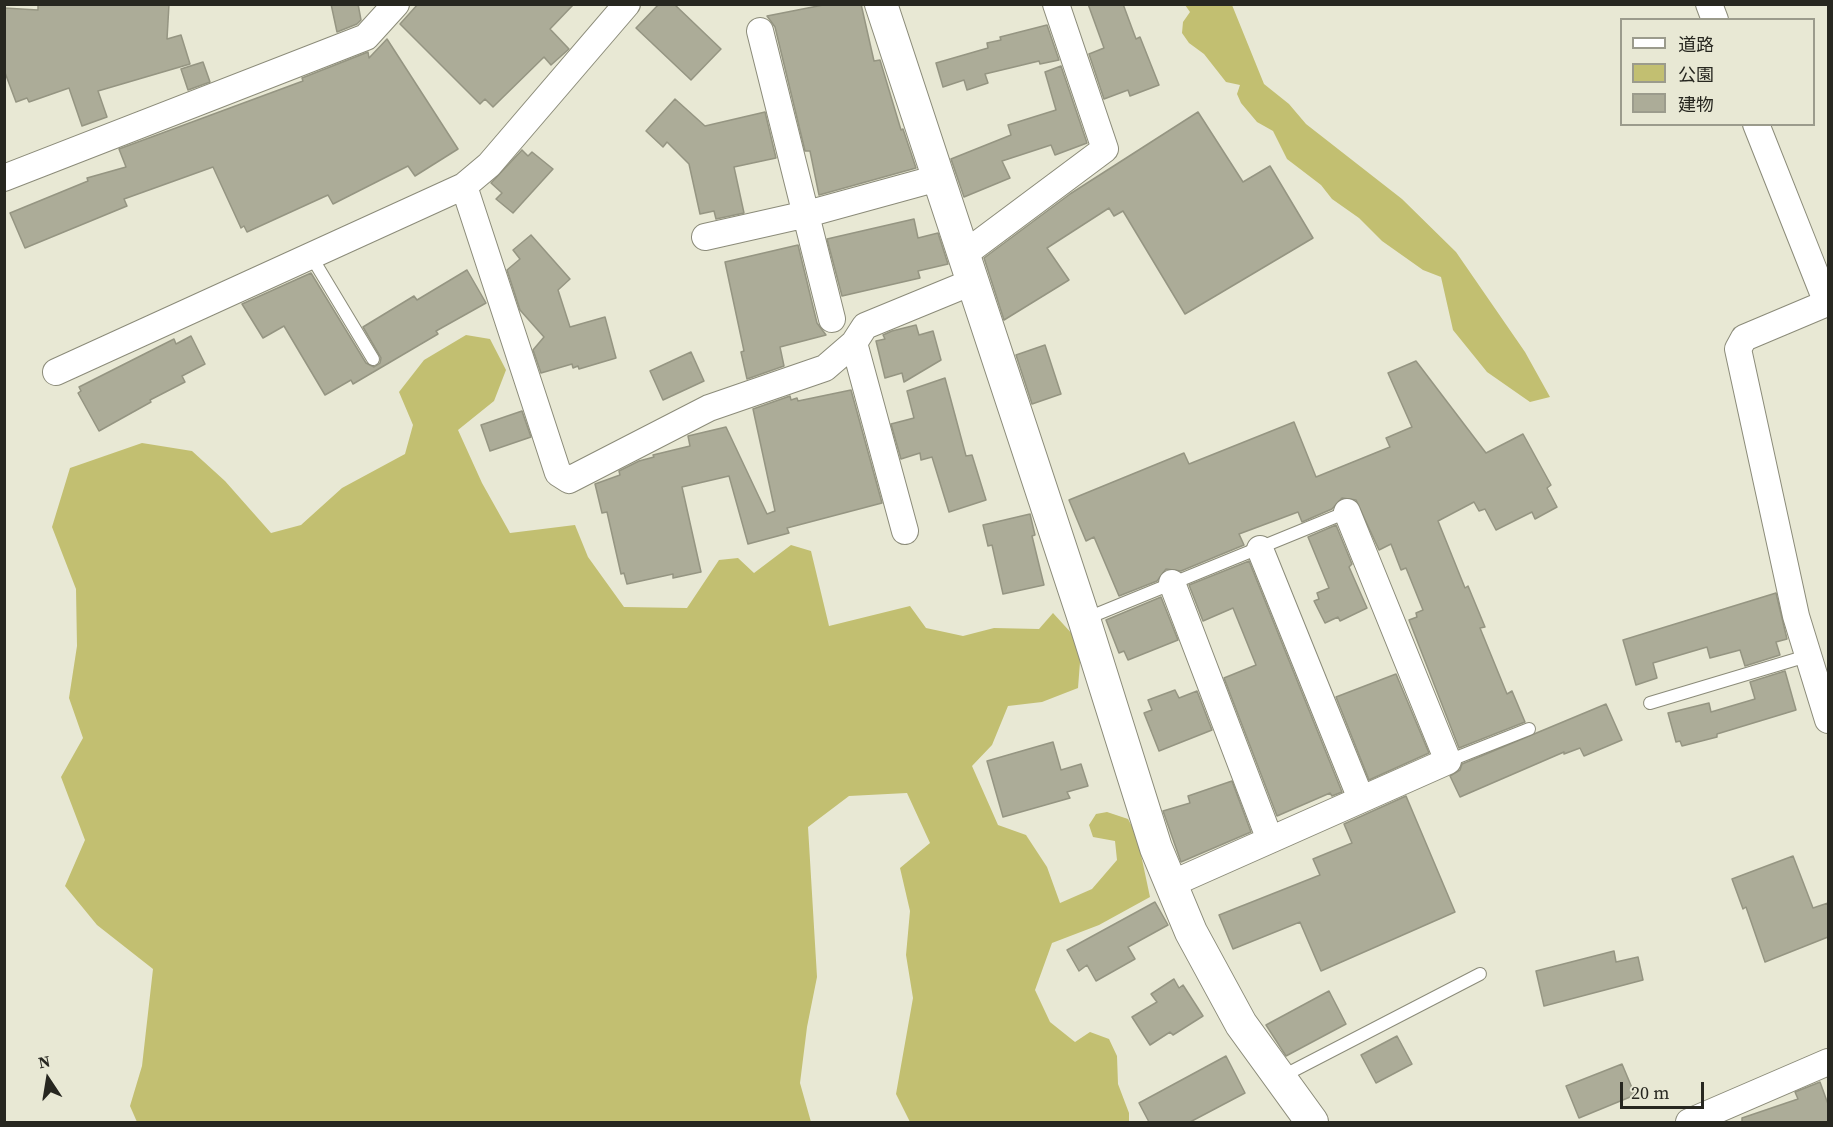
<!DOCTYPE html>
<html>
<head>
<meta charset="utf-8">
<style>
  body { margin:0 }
  #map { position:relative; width:1833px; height:1127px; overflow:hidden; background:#e8e8d4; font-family:"Source Serif 4","Noto Sans JP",serif }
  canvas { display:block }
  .frame { position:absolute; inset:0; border:6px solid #272720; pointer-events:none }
  .legend { position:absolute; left:1620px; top:18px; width:195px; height:108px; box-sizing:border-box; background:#e8e8d4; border:2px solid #9b9b8c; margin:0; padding:8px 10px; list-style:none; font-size:18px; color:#272720 }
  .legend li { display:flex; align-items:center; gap:12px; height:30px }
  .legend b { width:30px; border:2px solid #9b9b8c }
  .north { position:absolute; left:18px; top:1049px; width:60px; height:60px; -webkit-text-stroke:4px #e8e8d4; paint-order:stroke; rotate:348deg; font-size:16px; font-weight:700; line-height:24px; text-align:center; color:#272720 }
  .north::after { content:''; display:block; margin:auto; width:21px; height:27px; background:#272720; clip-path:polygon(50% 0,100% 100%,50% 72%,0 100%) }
  .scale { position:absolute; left:1620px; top:1082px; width:84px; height:27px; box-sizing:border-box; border:3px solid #272720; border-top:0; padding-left:8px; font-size:18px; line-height:21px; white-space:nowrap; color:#272720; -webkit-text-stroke:4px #e8e8d4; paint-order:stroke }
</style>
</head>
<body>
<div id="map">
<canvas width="1833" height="1127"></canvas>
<div class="frame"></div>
<ul class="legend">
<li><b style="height:8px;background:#fff"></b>道路</li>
<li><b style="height:16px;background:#c2bf71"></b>公園</li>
<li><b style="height:16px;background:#acac98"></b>建物</li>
</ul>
<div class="north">N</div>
<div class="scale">20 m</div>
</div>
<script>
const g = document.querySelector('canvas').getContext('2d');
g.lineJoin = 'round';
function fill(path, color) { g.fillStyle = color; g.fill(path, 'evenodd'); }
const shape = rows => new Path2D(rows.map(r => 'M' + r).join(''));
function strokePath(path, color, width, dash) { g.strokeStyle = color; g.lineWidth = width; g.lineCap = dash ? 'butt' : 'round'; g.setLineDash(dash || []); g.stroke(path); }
fill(shape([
  [1185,5,1232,5,1264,84,1289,104,1306,124,1402,199,1456,252,1525,352,1550,397,1530,402,1487,372,1453,330,1441,277,1423,270,1382,241,1359,218,1332,199,1321,185,1287,159,1273,131,1257,122,1241,103,1237,94,1240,85,1226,82,1204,54,1189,43,1182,33,1183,22,1190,12],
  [466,335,490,339,506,370,494,401,458,430,482,483,510,533,575,525,588,557,624,607,687,608,719,560,738,558,754,573,791,545,811,551,829,626,910,606,926,628,963,636,994,628,1039,629,1053,613,1074,636,1080,662,1078,688,1042,702,1008,706,992,745,972,766,998,825,1026,835,1047,867,1060,903,1092,889,1117,860,1115,841,1093,837,1089,825,1096,814,1107,812,1128,819,1137,836,1150,897,1099,925,1052,943,1035,990,1050,1022,1075,1042,1090,1032,1109,1039,1117,1056,1118,1084,1129,1113,1129,1122,910,1122,896,1094,913,998,906,955,910,911,900,868,930,843,907,793,849,796,808,827,817,977,807,1027,800,1083,811,1122,137,1122,130,1106,142,1066,153,969,97,925,65,886,85,840,61,777,83,738,69,698,77,646,76,589,52,527,70,468,142,443,192,451,225,481,271,533,301,525,342,488,405,454,413,425,399,392,424,360]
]), '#c2bf71');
const building = shape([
  [38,4,169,4,167,39,181,35,190,64,98,91,107,117,82,126,69,88,29,102,27,98,16,102,4,70,4,8,38,10,38,4],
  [331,4,358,4,361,20,357,24,337,32,331,4],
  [418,4,574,4,550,29,569,49,551,65,544,57,493,107,485,99,480,104,400,24,418,4],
  [659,4,674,4,721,49,691,80,636,28,659,4],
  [828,4,861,4,874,61,880,60,901,130,903,129,916,168,819,195,810,151,805,151,775,27,767,16,828,4],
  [1088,4,1123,4,1136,39,1140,37,1159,85,1130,96,1128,90,1104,99,1089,54,1104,48,1088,4],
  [1047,25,1059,60,1040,64,1039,61,985,74,988,83,967,90,964,80,943,87,936,63,988,48,987,43,1001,40,1000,37,1047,25],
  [387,39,458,149,415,176,408,166,333,204,328,195,247,232,244,226,241,228,213,167,124,199,127,206,25,248,10,213,88,181,87,178,126,167,119,149,303,81,302,78,368,52,369,58,387,39],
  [203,62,210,82,188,90,181,69,203,62],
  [1061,66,1087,143,1055,155,1051,145,1002,161,1010,178,964,197,951,159,1011,135,1008,125,1056,110,1045,72,1061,66],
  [675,99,705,126,765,112,776,158,734,167,744,213,716,219,714,211,700,214,689,164,667,142,663,147,646,131,675,99],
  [1198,112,1243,182,1270,166,1313,238,1185,314,1123,211,1114,216,1109,208,1047,248,1069,280,1004,320,984,258,1070,194,1198,112],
  [522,150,528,156,532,152,553,169,513,213,496,199,502,193,491,183,522,150],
  [914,219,918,238,938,233,948,264,918,271,920,278,842,296,827,239,914,219],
  [531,235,570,279,558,290,570,327,605,317,616,358,579,369,578,366,573,368,572,364,541,373,533,350,544,337,520,310,507,270,520,259,513,250,531,235],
  [798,245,817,323,826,335,780,347,784,366,747,379,741,352,744,351,725,262,798,245],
  [467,270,486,303,436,331,438,334,353,384,351,380,325,395,284,326,263,338,242,304,311,273,366,363,374,367,380,363,381,358,363,327,414,296,417,300,467,270],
  [916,325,919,335,933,331,941,360,904,382,902,373,885,378,876,341,885,339,883,335,892,331,916,325],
  [191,336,205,364,182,376,185,382,150,400,151,402,99,431,78,393,81,391,79,387,174,339,176,344,191,336],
  [1045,345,1061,394,1032,404,1016,355,1045,345],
  [691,352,704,381,663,400,650,371,691,352],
  [1416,361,1486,453,1523,434,1551,485,1547,488,1557,507,1535,519,1532,512,1496,530,1485,509,1479,511,1474,502,1438,521,1465,588,1468,586,1485,627,1480,628,1507,694,1512,691,1525,722,1459,748,1409,620,1417,617,1416,613,1423,610,1406,568,1401,570,1391,544,1379,550,1356,500,1342,498,1332,509,1302,522,1298,512,1239,534,1244,545,1181,571,1166,569,1157,581,1119,596,1094,537,1086,541,1069,500,1184,453,1189,464,1294,422,1316,477,1390,447,1386,438,1412,427,1388,373,1416,361],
  [945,378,966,456,972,455,986,500,949,512,932,457,921,460,920,453,901,459,891,424,914,418,907,391,945,378],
  [851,390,882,503,787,528,789,533,748,544,729,476,682,487,701,572,673,578,673,574,627,584,624,573,621,574,607,512,602,513,595,484,620,475,619,471,639,461,654,457,653,455,690,446,688,436,726,427,767,514,775,511,753,409,790,396,791,400,797,398,798,401,851,390],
  [522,411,531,437,490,451,481,425,522,411],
  [1030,514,1035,535,1032,536,1044,585,1003,594,992,545,988,546,983,525,1030,514],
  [1336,525,1352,564,1349,567,1367,608,1340,621,1338,617,1325,623,1314,601,1319,599,1317,593,1329,588,1308,537,1336,525],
  [1249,561,1342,792,1332,796,1330,793,1277,816,1224,678,1256,665,1233,608,1203,621,1189,585,1249,561],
  [1776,593,1787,639,1776,642,1780,655,1745,666,1740,650,1710,658,1707,647,1653,663,1657,678,1636,685,1623,640,1776,593],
  [1161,597,1178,640,1128,660,1124,651,1119,653,1106,620,1161,597],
  [1785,671,1796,710,1717,734,1717,737,1682,746,1680,741,1676,742,1668,713,1709,703,1711,712,1755,699,1750,682,1785,671],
  [1396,674,1429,753,1369,780,1336,697,1396,674],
  [1175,690,1179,698,1197,691,1212,730,1159,751,1144,713,1152,710,1148,700,1175,690],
  [1606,704,1622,740,1584,756,1580,748,1564,754,1564,752,1460,797,1450,776,1460,770,1462,764,1606,704],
  [1053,742,1061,770,1081,764,1088,786,1067,792,1070,798,1003,817,987,761,1053,742],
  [1232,781,1251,832,1181,862,1163,811,1190,803,1188,796,1232,781],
  [1406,796,1455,912,1321,971,1300,922,1233,949,1219,915,1320,875,1313,859,1352,843,1344,824,1406,796],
  [1793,856,1813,908,1828,903,1828,937,1765,962,1746,907,1743,909,1732,879,1793,856],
  [1155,902,1168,925,1128,947,1135,959,1096,981,1087,965,1079,971,1067,950,1155,902],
  [1614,951,1616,962,1638,957,1643,980,1544,1006,1536,971,1614,951],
  [1174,979,1179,988,1183,985,1203,1016,1173,1035,1170,1032,1150,1045,1132,1017,1157,1002,1151,994,1174,979],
  [1329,991,1346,1024,1286,1056,1266,1025,1329,991],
  [1397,1036,1412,1064,1376,1083,1361,1055,1397,1036],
  [1226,1056,1245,1093,1190,1122,1149,1122,1139,1103,1226,1056],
  [1622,1064,1635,1095,1579,1118,1566,1086,1622,1064],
  [1820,1082,1828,1104,1828,1122,1742,1122,1742,1118,1798,1099,1795,1092,1820,1082]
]);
fill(building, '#acac98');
strokePath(building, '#959582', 1.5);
const service = shape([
  [311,256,373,359],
  [1085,619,1347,512],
  [1650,703,1807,656],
  [1448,761,1529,729],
  [1281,1077,1480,974]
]);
const minor = shape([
  [1709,4,1715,20],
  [760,31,832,319],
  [1756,124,1827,303,1744,338,1738,349,1796,616,1828,720],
  [4,178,366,37,396,4],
  [464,186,558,473,569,480,709,408,825,368,854,343,865,326,972,282],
  [705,237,807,214,938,178],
  [963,255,1105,149,1056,4],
  [854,343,905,531],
  [56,372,464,186,489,165,627,4],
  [1260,549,1361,799],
  [1172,583,1270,840],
  [1171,884,1448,761,1347,512],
  [1689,1122,1828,1062]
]);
const tertiary = shape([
  [881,4,1084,619,1156,848,1191,932,1241,1024,1312,1122]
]);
strokePath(service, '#8b8b79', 14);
strokePath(minor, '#8b8b79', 28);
strokePath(tertiary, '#8b8b79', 34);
strokePath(service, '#fff', 12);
strokePath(minor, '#fff', 26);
strokePath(tertiary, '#fff', 32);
</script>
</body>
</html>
